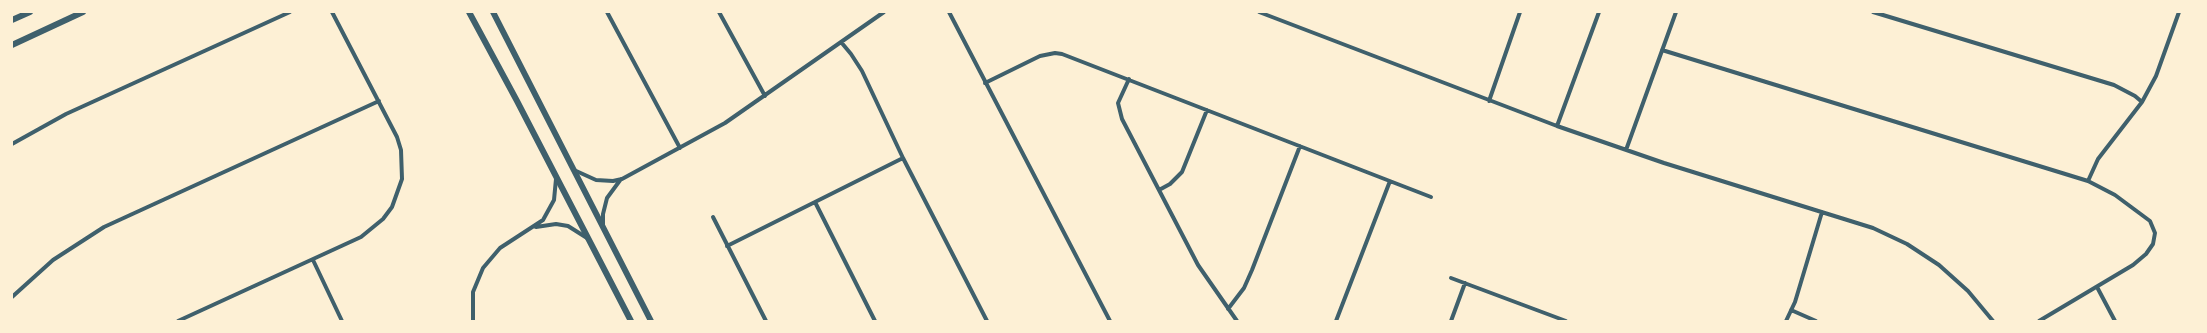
<!DOCTYPE html>
<html>
<head>
<meta charset="utf-8">
<style>
  body { margin:0 }
  #map { position:relative; width:2207px; height:333px; overflow:hidden; background:#fdf0d5; font-family:Quicksand,sans-serif }
  canvas { display:block }
  .frame { position:absolute; inset:0; border:13px solid #fdf0d5; pointer-events:none }
</style>
</head>
<body>
<div id="map">
<canvas width="2207" height="333"></canvas>
<div class="frame"></div>
</div>
<script>
const g = document.querySelector('canvas').getContext('2d');
g.lineJoin = 'round';
const shape = rows => new Path2D(rows.map(r => 'M' + r).join(''));
function strokePath(path, color, width, dash) { g.strokeStyle = color; g.lineWidth = width; g.lineCap = dash ? 'butt' : 'round'; g.setLineDash(dash || []); g.stroke(path); }
strokePath(shape([
  [607,12,680,148],
  [719,12,765,96],
  [949,12,1110,321],
  [1259,12,1557,126,1664,163,1873,228,1907,244,1939,265,1968,291,1993,321],
  [1873,12,2114,85,2135,96,2142,102],
  [841,42,851,54,862,71,903,158,987,321],
  [1662,50,2088,181,2115,195,2150,221,2155,233,2153,244,2146,254,2133,265,2039,321],
  [1129,79,1118,103,1122,119,1198,265,1237,321],
  [985,83,1040,56,1055,53,1062,54,1431,197],
  [1489,101,1520,12],
  [1557,126,1599,12],
  [12,144,66,114,290,12],
  [1626,150,1676,12],
  [574,170,596,180,613,181,622,179,725,123,884,12],
  [2088,181,2098,159,2142,102,2156,76,2179,12],
  [1159,190,1170,184,1182,172,1207,110],
  [815,202,875,321],
  [713,217,766,321],
  [603,225,603,214,607,198,621,179],
  [536,227,556,224,568,226,587,238],
  [727,246,903,158],
  [313,260,342,321],
  [1451,278,1566,321],
  [2097,287,2115,321],
  [12,297,53,260,104,227,379,101],
  [1228,309,1244,288,1252,270,1300,146],
  [1791,310,1816,321],
  [178,321,361,237,383,219,392,207,402,179,401,150,397,137,332,12],
  [473,321,473,292,483,268,500,248,543,220,554,200,556,179],
  [1336,321,1390,181],
  [1451,321,1465,283],
  [1786,321,1795,302,1822,212]
]), '#3f606c', 4);
strokePath(shape([
  [469,12,517,101,631,321],
  [493,12,651,321],
  [12,20,30,12],
  [12,45,83,12]
]), '#3f606c', 6);
</script>
</body>
</html>
